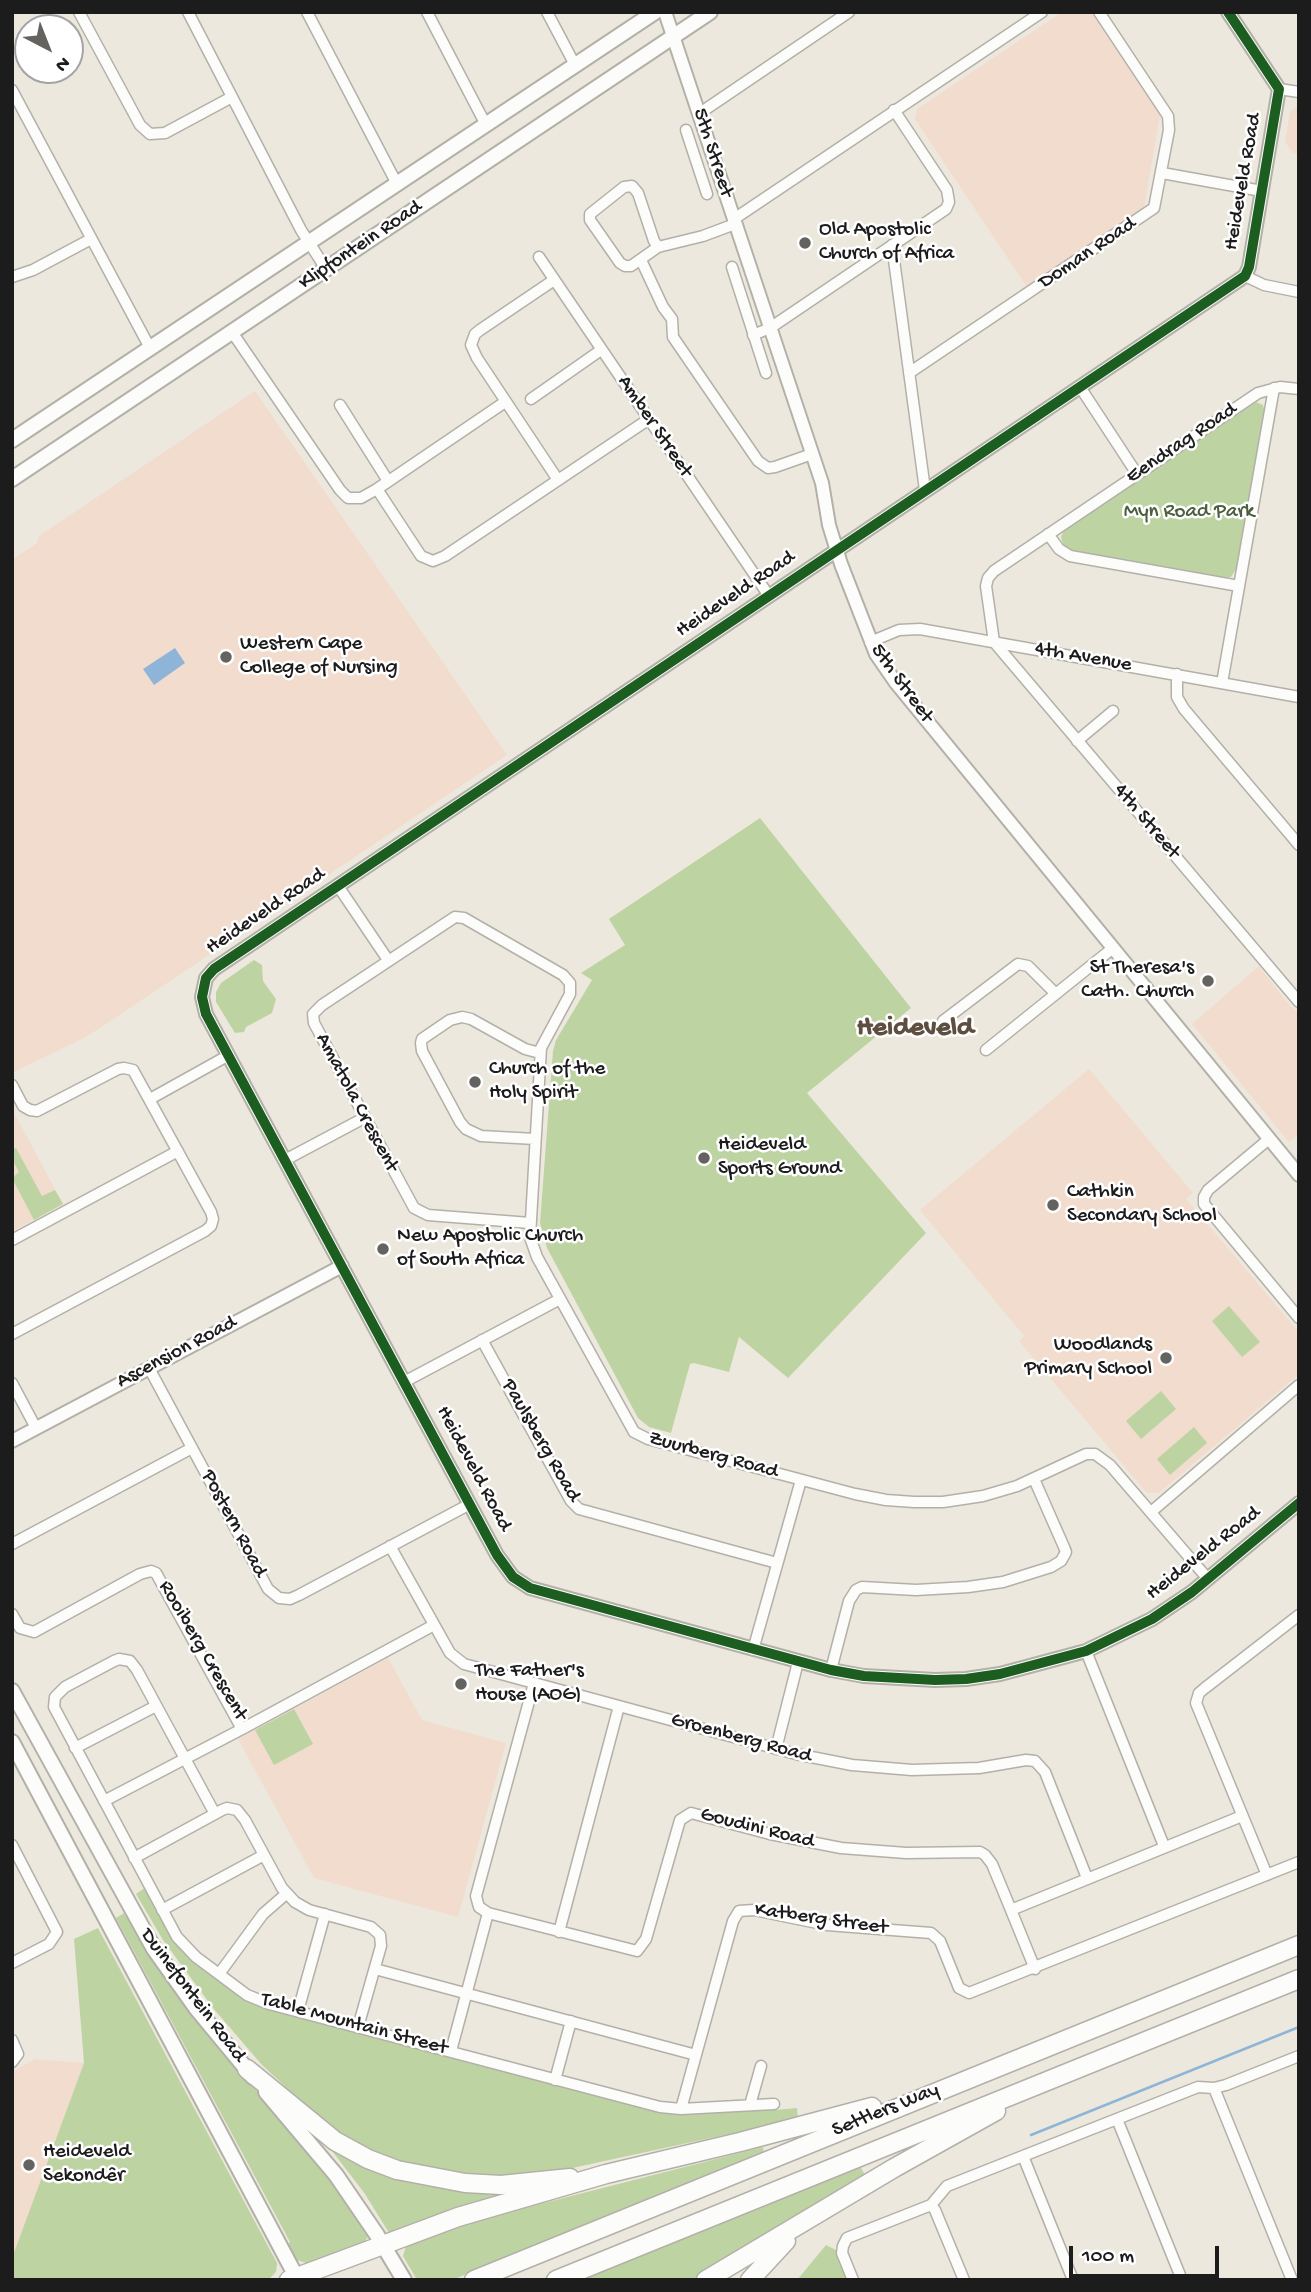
<!DOCTYPE html>
<html>
<head>
<meta charset="utf-8">
<style>
  body { margin:0 }
  #map { position:relative; width:1311px; height:2292px; overflow:hidden; background:#ede8dd; font-family:"Gochi Hand",sans-serif }
  canvas { display:block }
  .frame { position:absolute; inset:0; border:14px solid #1c1c1c; pointer-events:none }
  .north { position:absolute; left:14px; top:14px; width:70px; height:70px; box-sizing:border-box; background:#fff; border:2px solid #a4a4a4; border-radius:50%; rotate:138deg; font-size:19px; font-weight:700; line-height:28px; text-align:center; color:#1c1c1c }
  .north::after { content:''; display:block; margin:auto; width:24px; height:32px; background:#656360; clip-path:polygon(50% 0,100% 100%,50% 72%,0 100%) }
  .scale { position:absolute; left:1069px; top:2246px; width:150px; height:32px; box-sizing:border-box; border:4px solid #1c1c1c; border-top:0; padding-left:9px; font-size:21px; line-height:24px; white-space:nowrap; color:#1c1c1c; -webkit-text-stroke:5px #fff; paint-order:stroke }
</style>
</head>
<body>
<div id="map">
<canvas width="1311" height="2292"></canvas>
<div class="frame"></div>
<div class="north">N</div>
<div class="scale">100 m</div>
</div>
<script>
const g = document.querySelector('canvas').getContext('2d');
g.lineJoin = 'round';
function fill(path, color) { g.fillStyle = color; g.fill(path, 'evenodd'); }
const shape = rows => new Path2D(rows.map(r => 'M' + r).join(''));
function strokePath(path, color, width, dash) { g.strokeStyle = color; g.lineWidth = width; g.lineCap = dash ? 'butt' : 'round'; g.setLineDash(dash || []); g.stroke(path); }
function drawText(font, color, halo, rows, align = 'center') {
  g.font = font + ' "Gochi Hand",sans-serif'; g.lineWidth = 5; g.setLineDash([]); g.textBaseline = 'middle'; g.strokeStyle = halo; g.fillStyle = color; for (const [text, x, y, turn = 0] of rows) {
    g.save(); g.translate(x, y); g.rotate((+turn || 0) * Math.PI / 180); g.textAlign = isNaN(turn) ? turn : align; if (halo) g.strokeText(text, 0, 0); g.fillText(text, 0, 0); g.restore();
  }
}
fill(shape([
  [1062,12,1091,12,1160,115,1144,208,1027,287,915,119,917,109],
  [1299,105,1299,154,1293,153,1285,142,1290,112],
  [255,391,507,755,118,1016,86,1037,14,1072,12,1069,12,560,37,543,39,536],
  [1259,966,1289,1005,1299,1013,1299,1134,1289,1142,1192,1024],
  [1089,1069,1193,1193,1186,1199,1299,1332,1299,1374,1159,1493,1147,1493,1019,1341,1024,1336,920,1210],
  [12,1109,63,1204,12,1231],
  [388,1658,422,1720,506,1743,458,1917,314,1878,238,1739],
  [35,2059,84,2063,12,2258,12,2072]
]), '#f1dcce');
fill(shape([
  [1256,402,1263,405,1265,413,1238,566,1231,577,1222,578,1070,551,1064,547,1061,537,1065,528],
  [760,818,911,1008,807,1093,926,1233,788,1378,739,1337,729,1372,694,1363,690,1364,671,1433,649,1427,638,1418,547,1248,540,1223,553,1051,556,1040,592,980,581,973,625,945,609,919],
  [254,960,262,965,263,981,276,999,272,1013,246,1027,244,1032,235,1033,216,1002,216,992,221,983],
  [16,1148,42,1196,55,1190,63,1204,34,1220,12,1178,19,1172,12,1159,12,1150],
  [1229,1306,1260,1342,1242,1357,1212,1321],
  [1161,1391,1176,1409,1141,1439,1126,1421],
  [1194,1427,1207,1443,1170,1475,1157,1459],
  [294,1709,313,1744,274,1765,255,1730],
  [146,1887,176,1942,277,2009,661,2113,775,2107,775,2110,797,2108,798,2119,531,2177,464,2178,391,2160,332,2130,262,2065,213,2008,163,1940,136,1894],
  [124,1913,158,1968,188,2011,325,2170,367,2233,368,2237,364,2242,309,2264,297,2260,288,2244,290,2242,116,1918],
  [98,1928,277,2263,276,2272,268,2280,12,2280,12,2258,84,2063,74,1939],
  [329,2147,512,2193,389,2233,365,2194],
  [763,2147,764,2153,452,2280,417,2280,403,2256,406,2246,485,2218],
  [860,2166,866,2177,694,2280,580,2280],
  [826,2245,836,2250,848,2280,797,2280]
]), '#bdd4a2');
fill(shape([
  [175,648,185,663,154,685,143,669]
]), '#8eb5d7');
strokePath(shape([
  [1031,2135,1299,2027]
]), '#8eb5d7', 2.5);
const minor = shape([
  [79,12,140,125,150,134,165,133,232,97],
  [188,12,301,230,326,269],
  [307,12,397,184],
  [427,12,486,125],
  [547,12,575,65],
  [1279,89,1299,92],
  [12,90,150,348],
  [700,113,849,12],
  [686,130,707,194],
  [1162,173,1262,191],
  [734,219,1042,12],
  [892,245,925,490],
  [658,247,654,241,638,193,632,186,624,187,590,214,590,220,620,263,625,266,631,266,658,247,703,236,735,224],
  [539,257,769,596],
  [641,260,663,307,672,319,673,337,758,461,768,468,775,467,812,454],
  [732,267,766,373],
  [1245,276,1264,285,1299,292],
  [12,277,33,270,91,239],
  [554,280,480,330,475,334,471,345,477,358,558,480],
  [232,332,340,490,348,498,361,498,377,489,505,402],
  [753,335,770,328,946,209,949,202,947,190,894,110],
  [909,373,1154,208,1169,130,1168,116,1099,12],
  [1080,387,1137,474],
  [1299,389,1280,387,1258,393,994,571,988,578,986,586,994,642,1299,1002],
  [531,399,601,350],
  [340,405,388,481],
  [377,489,421,556,433,561,445,556,649,419],
  [1048,534,1059,549,1070,556,1239,586],
  [870,642,899,630,920,629,1299,697],
  [1177,674,1177,697,1184,709,1299,845],
  [1222,683,1274,388],
  [1077,741,1113,711],
  [338,886,388,960],
  [943,1021,1018,964,1028,966,1056,994],
  [986,1050,1113,948],
  [12,1085,23,1106,30,1110,37,1111,118,1069,124,1068,133,1070,211,1212,213,1219,211,1226,205,1231,12,1334],
  [150,1099,229,1055],
  [535,1139,481,1136,466,1129,460,1122,422,1051,421,1043,422,1039,450,1020,462,1017,471,1019,525,1049,540,1053],
  [1269,1139,1208,1190,1204,1197,1204,1204,1299,1318],
  [285,1160,364,1118],
  [530,1223,428,1215,414,1208,314,1023,313,1014,322,1005,455,917,464,918,563,975,570,983,570,994,541,1048,530,1237,537,1257,634,1432,648,1439,855,1494,886,1500,914,1502,943,1502,983,1496,1017,1486,1086,1454,1095,1454,1110,1465,1208,1579],
  [12,1240,178,1151],
  [482,1340,571,1501,579,1509,777,1563],
  [149,1368,268,1589,279,1598,290,1599,299,1595,470,1504],
  [404,1382,560,1299],
  [12,1383,36,1428],
  [1151,1512,1299,1385],
  [12,1544,192,1448],
  [390,1546,450,1653,464,1664,796,1754,852,1765,912,1770,979,1768,1026,1760,1035,1761,1045,1772,1087,1878],
  [12,1614,20,1628,34,1632,140,1574,151,1571,156,1573,242,1729,434,1625],
  [753,1650,801,1480],
  [1086,1651,1164,1846],
  [831,1670,849,1601,856,1590,862,1587,916,1590,968,1587,1003,1582,1051,1567,1061,1561,1066,1552,1064,1547,1034,1479],
  [534,1683,476,1896,479,1907,488,1913,637,1951,646,1939,680,1820,691,1813,770,1834,841,1848,906,1853,980,1852,985,1855,992,1864,1011,1910],
  [75,1748,156,1706],
  [776,1749,798,1662],
  [104,1801,242,1729],
  [215,1814,137,1670,130,1661,119,1659,114,1661,65,1687,55,1697,54,1707,177,1937,196,1957,247,1995,269,2004,660,2107,681,2109,774,2104],
  [12,1845,57,1932,49,1944,12,1963],
  [134,1858,222,1810,227,1808,237,1810,245,1820,282,1888,295,1902,309,1910,371,1927,380,1935,381,1946,358,2027],
  [1267,1875,1196,1703,1199,1693,1205,1688,1299,1615],
  [162,1910,264,1855],
  [559,1932,619,1706],
  [375,1969,696,2055],
  [1035,1969,1011,1910,1242,1816],
  [219,1974,263,1914,286,1894],
  [298,2011,325,1914],
  [12,2040,18,2054,12,2062],
  [451,2051,488,1913],
  [555,2080,571,2021],
  [1214,2088,1292,2280],
  [750,2105,761,2066],
  [681,2109,733,1921,739,1911,754,1910,827,1925,931,1933,940,1941,959,1988,969,1993,1299,1862],
  [1117,2119,1182,2280],
  [1023,2156,1073,2280],
  [931,2205,947,2186,1198,2087,1214,2088,1226,2085,1299,2056],
  [931,2205,935,2210,964,2280],
  [853,2280,842,2253,843,2246,847,2238,931,2205]
]);
const tertiary = shape([
  [665,12,822,483,829,525,841,564,876,654,896,683,1299,1175],
  [1228,12,1279,89,1249,267,1245,276,214,969,206,978,202,997,206,1014,497,1555,513,1577,530,1588,831,1670,864,1676,935,1680,966,1679,1000,1674,1086,1651,1152,1619,1192,1592,1299,1503],
  [12,1441,342,1266]
]);
const secondary = shape([
  [12,440,655,12],
  [12,479,710,12]
]);
const primary = shape([
  [12,1691,154,1949,196,2008,253,2077],
  [12,1742,298,2280],
  [266,2092,336,2175,377,2235,404,2280]
]);
const motorway = shape([
  [247,2069,335,2141,368,2159,397,2170,465,2183,501,2185,570,2178],
  [289,2280,458,2217,606,2174,740,2142,872,2107],
  [474,2280,1299,1945],
  [556,2280,1299,1979],
  [706,2280,894,2168,996,2111],
  [750,2280,786,2241]
]);
strokePath(minor, '#b3b0a9', 13);
strokePath(tertiary, '#b3b0a9', 16);
strokePath(secondary, '#b3b0a9', 18);
strokePath(primary, '#b3b0a9', 18);
strokePath(motorway, '#b3b0a9', 21);
strokePath(minor, '#fcfcfa', 10);
strokePath(tertiary, '#fcfcfa', 12);
strokePath(secondary, '#fcfcfa', 14);
strokePath(primary, '#fcfcfa', 14);
strokePath(motorway, '#fcfcfa', 18);
strokePath(shape([
  [1228,12,1279,89,1249,267,1245,276,214,969,206,978,202,997,206,1014,497,1555,513,1577,530,1588,831,1670,864,1676,935,1680,966,1679,1000,1674,1086,1651,1152,1619,1192,1592,1299,1503]
]), '#1b5e20', 10);
for (const [x, y, r, color] of [
  [805,243,7,"#656360"],
  [226,657,7,"#656360"],
  [1208,981,7,"#656360"],
  [475,1082,7,"#656360"],
  [704,1158,7,"#656360"],
  [1053,1205,7,"#656360"],
  [383,1249,7,"#656360"],
  [1166,1358,7,"#656360"],
  [461,1684,7,"#656360"],
  [29,2165,7,"#656360"]
]) { const dot = new Path2D(); dot.arc(x, y, r, 0, 2 * Math.PI); g.fillStyle = color; g.fill(dot); strokePath(dot, '#fff', 2.5); }
drawText('21px', '#1c1c1c', '#fff', [
  ["5th Street",712,153,72],
  ["Heideveld Road",1244,182,-80],
  ["Klipfontein Road",361,246,-34],
  ["Doman Road",1088,254,-34],
  ["Amber Street",654,427,56],
  ["Eendrag Road",1182,444,-34],
  ["Heideveld Road",736,595,-34],
  ["4th Avenue",1083,658,10],
  ["5th Street",901,684,54],
  ["4th Street",1146,822,50],
  ["Heideveld Road",266,912,-34],
  ["Amatola Crescent",356,1103,62],
  ["Ascension Road",177,1353,-28],
  ["Paulsberg Road",540,1441,60],
  ["Zuurberg Road",713,1456,15],
  ["Heideveld Road",473,1469,62],
  ["Postern Road",233,1524,62],
  ["Heideveld Road",1204,1554,-38],
  ["Rooiberg Crescent",202,1651,60],
  ["Groenberg Road",741,1739,15],
  ["Goudini Road",757,1829,14],
  ["Katberg Street",821,1920,8],
  ["Duinefontein Road",192,1996,53],
  ["Table Mountain Street",354,2025,15],
  ["Settlers Way",886,2111,-22]
]);
drawText('21px', '#1c1c1c', '#fff', [
  ["Old Apostolic",819,231],
  ["Church of Africa",819,255],
  ["Western Cape",240,645],
  ["College of Nursing",240,669],
  ["St Theresa's",1194,969,"right"],
  ["Cath. Church",1194,993,"right"],
  ["Church of the",489,1070],
  ["Holy Spirit",489,1094],
  ["Heideveld",718,1146],
  ["Sports Ground",718,1170],
  ["Cathkin",1067,1193],
  ["Secondary School",1067,1217],
  ["New Apostolic Church",397,1237],
  ["of South Africa",397,1261],
  ["Woodlands",1152,1346,"right"],
  ["Primary School",1152,1370,"right"],
  ["The Father's",475,1672],
  ["House (AOG)",475,1696],
  ["Heideveld",43,2153],
  ["Sekondêr",43,2177]
], 'left');
drawText('21px', '#4c5f3e', '#fff', [
  ["Myn Road Park",1189,513]
]);
drawText('bold 28px', '#5e4e40', '#fff', [
  ["Heideveld",915,1030]
]);
</script>
</body>
</html>
